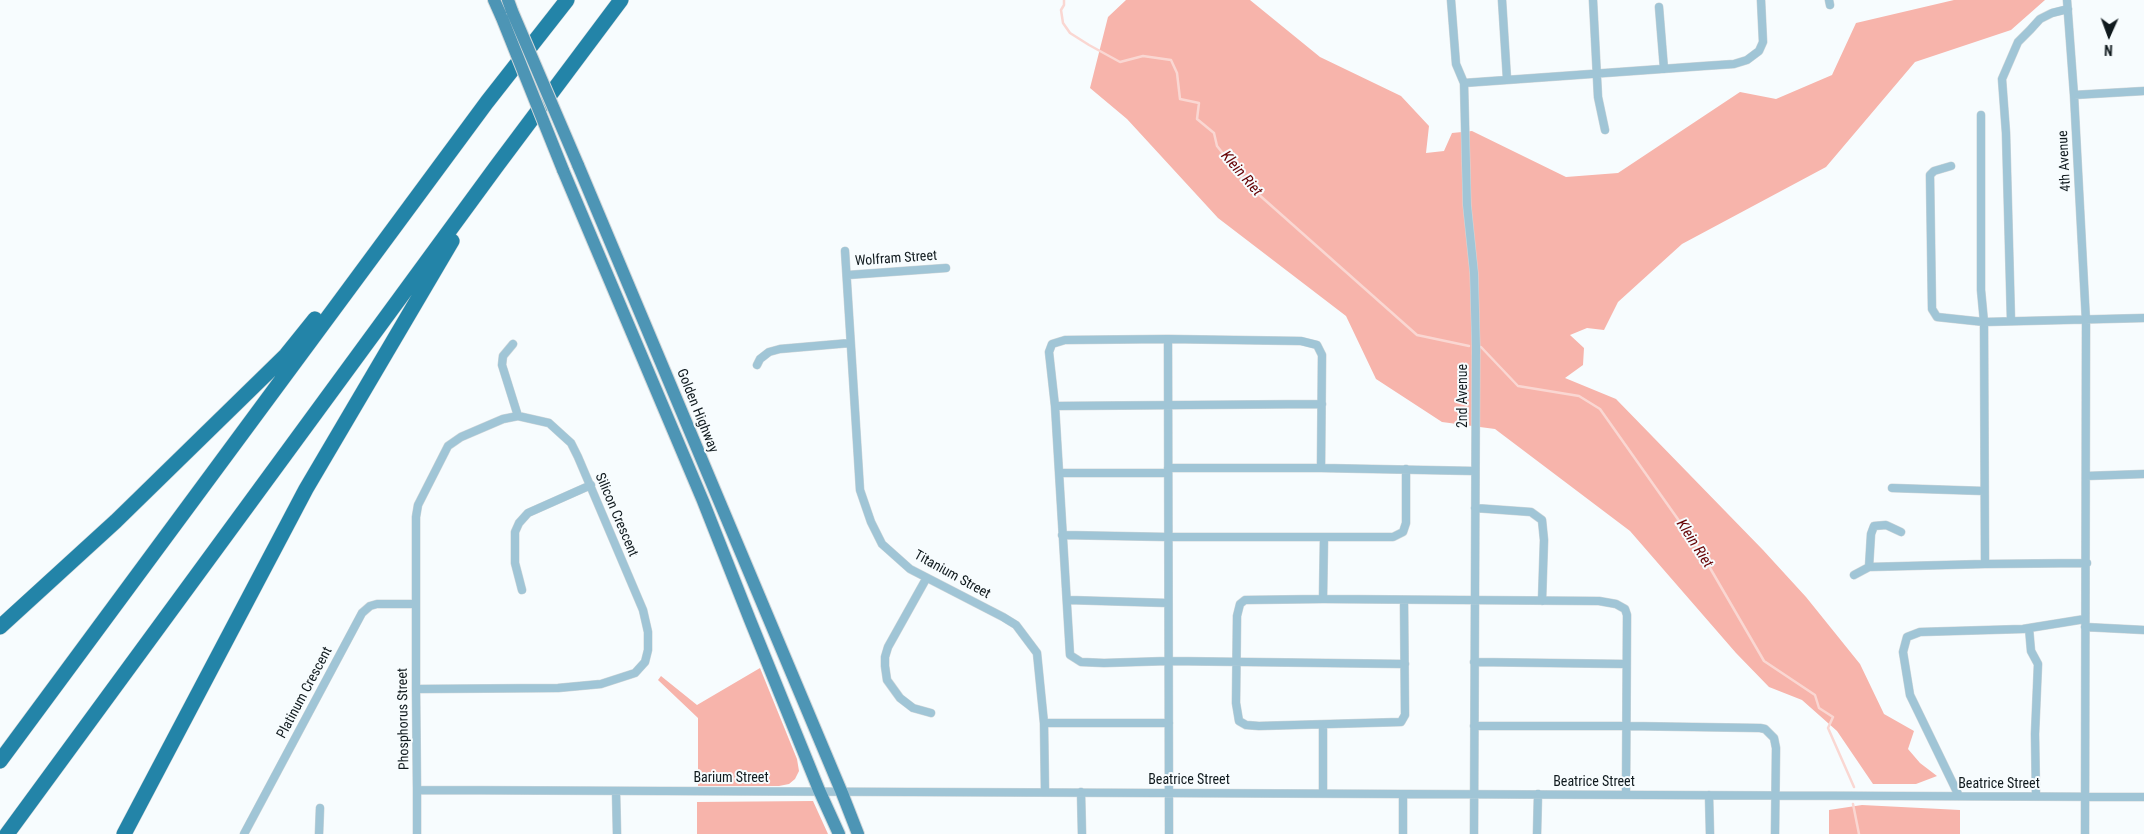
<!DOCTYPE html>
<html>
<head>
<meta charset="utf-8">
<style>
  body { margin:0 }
  #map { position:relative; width:2144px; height:834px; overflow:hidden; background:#f7fcfe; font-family:"Roboto Condensed",sans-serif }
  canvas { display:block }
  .north { position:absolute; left:2084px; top:10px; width:50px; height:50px; -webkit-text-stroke:4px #f7fcfe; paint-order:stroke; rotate:182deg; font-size:14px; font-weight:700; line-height:20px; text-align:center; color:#101a1e }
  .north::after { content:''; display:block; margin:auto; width:18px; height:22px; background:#101a1e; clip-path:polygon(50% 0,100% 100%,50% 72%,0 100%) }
</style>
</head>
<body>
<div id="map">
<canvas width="2144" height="834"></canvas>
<div class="north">N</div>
</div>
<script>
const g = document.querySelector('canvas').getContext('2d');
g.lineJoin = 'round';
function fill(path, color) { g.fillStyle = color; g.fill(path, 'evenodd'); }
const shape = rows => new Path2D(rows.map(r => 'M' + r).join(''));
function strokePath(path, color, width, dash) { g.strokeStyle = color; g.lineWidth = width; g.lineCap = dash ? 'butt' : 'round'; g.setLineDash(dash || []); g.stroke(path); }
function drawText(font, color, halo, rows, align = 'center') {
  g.font = font + ' "Roboto Condensed",sans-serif'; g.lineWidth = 4; g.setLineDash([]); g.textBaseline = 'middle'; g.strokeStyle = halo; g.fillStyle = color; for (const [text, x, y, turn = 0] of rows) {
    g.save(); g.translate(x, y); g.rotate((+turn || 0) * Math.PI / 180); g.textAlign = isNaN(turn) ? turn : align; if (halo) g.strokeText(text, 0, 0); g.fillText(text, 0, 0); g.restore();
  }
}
fill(shape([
  [1126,0,1250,0,1320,57,1401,96,1429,126,1426,153,1444,151,1452,133,1472,131,1566,177,1618,173,1740,92,1776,99,1832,75,1856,23,1954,0,2045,0,2011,30,1915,62,1826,167,1682,244,1618,302,1604,330,1587,328,1570,335,1584,348,1583,365,1565,378,1616,399,1763,550,1806,597,1860,664,1884,714,1914,731,1908,749,1920,763,1937,776,1916,784,1873,784,1837,731,1802,700,1769,687,1736,653,1630,531,1495,429,1442,422,1376,379,1346,316,1218,218,1127,119,1090,88,1108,17],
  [760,668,797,759,799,771,795,779,789,784,779,786,698,786,698,718,658,680,661,676,697,705],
  [813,801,828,834,697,834,697,802],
  [1862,805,1960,810,1960,834,1829,834,1829,810]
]), '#f7b4ab');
strokePath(shape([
  [1064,0,1064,5,1061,10,1063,23,1070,33,1089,45,1120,62,1143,56,1171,60,1177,73,1180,99,1199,103,1197,119,1214,133,1217,146,1248,185,1417,335,1469,346],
  [1481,347,1518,386,1579,396,1600,409,1699,549,1764,661,1815,695,1819,708,1833,717,1828,728,1854,787],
  [1853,804,1859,834]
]), '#fad7d2', 2.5);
const minor = shape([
  [1451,0,1456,64,1464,83,1467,205,1474,273,1476,347,1474,834],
  [1502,0,1507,79],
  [1593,0,1598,97,1605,130],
  [1829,0,1830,5],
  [2067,0,2074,95,2086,321,2085,834],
  [1659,7,1664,69],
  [1464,83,1704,66,1734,64,1747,60,1759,51,1763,42,1761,0],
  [2074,95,2144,91],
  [1951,166,1934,171,1930,175,1932,309,1937,317,1984,322,1981,290,1981,115],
  [845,251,860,490,871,522,882,544,910,569,1003,617,1016,625,1037,653,1044,723,1045,792],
  [848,275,946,268],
  [2011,321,2006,133,2002,79,2018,42,2030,30,2040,19,2052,13,2068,9],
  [1168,339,1169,834],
  [513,344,503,356,502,365,518,416],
  [757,365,760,359,769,352,780,349,850,343],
  [1055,406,1322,404],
  [1168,468,1321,468,1475,471],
  [1321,468,1322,355,1317,345,1301,341,1168,339,1065,340,1052,344,1049,352,1055,406,1070,655,1081,662,1104,663,1168,661,1405,664],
  [1059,473,1168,473],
  [2086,476,2144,474],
  [1892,488,1984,491],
  [1475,508,1531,512,1542,520,1544,540,1542,601],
  [1062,535,1168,537,1393,537,1403,532,1406,523,1406,469],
  [2087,563,1985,564,1984,322,2144,318],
  [1869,567,1871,534,1874,526,1886,525,1901,532],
  [1854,575,1869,567,1985,564],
  [926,579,888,647,885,657,885,666,887,680,900,698,913,708,931,713],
  [522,590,515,563,515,532,519,523,528,513,591,485],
  [1323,599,1324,537],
  [1068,600,1168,603],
  [1404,600,1405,715,1401,722,1259,726,1246,725,1239,721,1236,703,1237,616,1240,604,1245,600,1323,599,1599,601,1616,604,1625,609,1627,615,1626,795],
  [2085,627,2144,630],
  [2029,628,2031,651,2038,664,2035,734,2036,796],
  [1474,662,1626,664],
  [416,689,558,688,601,684,635,673,645,662,648,650,648,632,643,610,578,457,571,443,549,423,518,416,503,419,461,437,448,446,418,505,416,517,416,689,417,790,417,834],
  [1044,723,1169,723],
  [1474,726,1626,726,1760,728,1765,729,1774,738,1776,748,1775,834],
  [417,790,2144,797],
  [616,791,617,834],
  [1081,792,1082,834],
  [1323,793,1323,726],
  [1709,795,1710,834],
  [1959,796,1910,695,1903,652,1907,637,1920,632,2023,629,2085,619],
  [244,834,362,613,370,606,377,604,416,604],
  [319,834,320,808],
  [1403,834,1403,794],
  [1537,834,1538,794]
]);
const primary = shape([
  [494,0,502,18],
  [508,0,512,11],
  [578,165,842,793,858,834],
  [563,170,703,501,750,620,819,790,839,834]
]);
const motorway = shape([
  [0,627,116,521,286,355,315,319],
  [0,761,487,102,567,0],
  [7,834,496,167,621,0],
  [124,834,306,489,452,241]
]);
strokePath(minor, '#d2d8da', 9);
strokePath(primary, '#d2d8da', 14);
strokePath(motorway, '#d2d8da', 16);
strokePath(minor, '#a0c5d6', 8);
strokePath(primary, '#4d95b5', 12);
strokePath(motorway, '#2384a8', 15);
const primaryBridge = shape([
  [512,11,578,165],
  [502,18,563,170]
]);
strokePath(primaryBridge, '#d2d8da', 14, []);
strokePath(primaryBridge, '#4d95b5', 12);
drawText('14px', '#101a1e', '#f7fcfe', [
  ["4th Avenue",2065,161,-93],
  ["Wolfram Street",896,259,-4],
  ["2nd Avenue",1463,396,-90],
  ["Golden Highway",697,411,68],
  ["Silicon Crescent",616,515,67],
  ["Titanium Street",952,575,29],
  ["Platinum Crescent",305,693,-62],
  ["Phosphorus Street",404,719,-91],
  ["Barium Street",731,778],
  ["Beatrice Street",1189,780],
  ["Beatrice Street",1594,782],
  ["Beatrice Street",1999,784]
]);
drawText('italic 15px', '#650003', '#f7fcfe', [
  ["Klein Riet",1241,174,49],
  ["Klein Riet",1694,544,57]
]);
</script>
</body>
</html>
